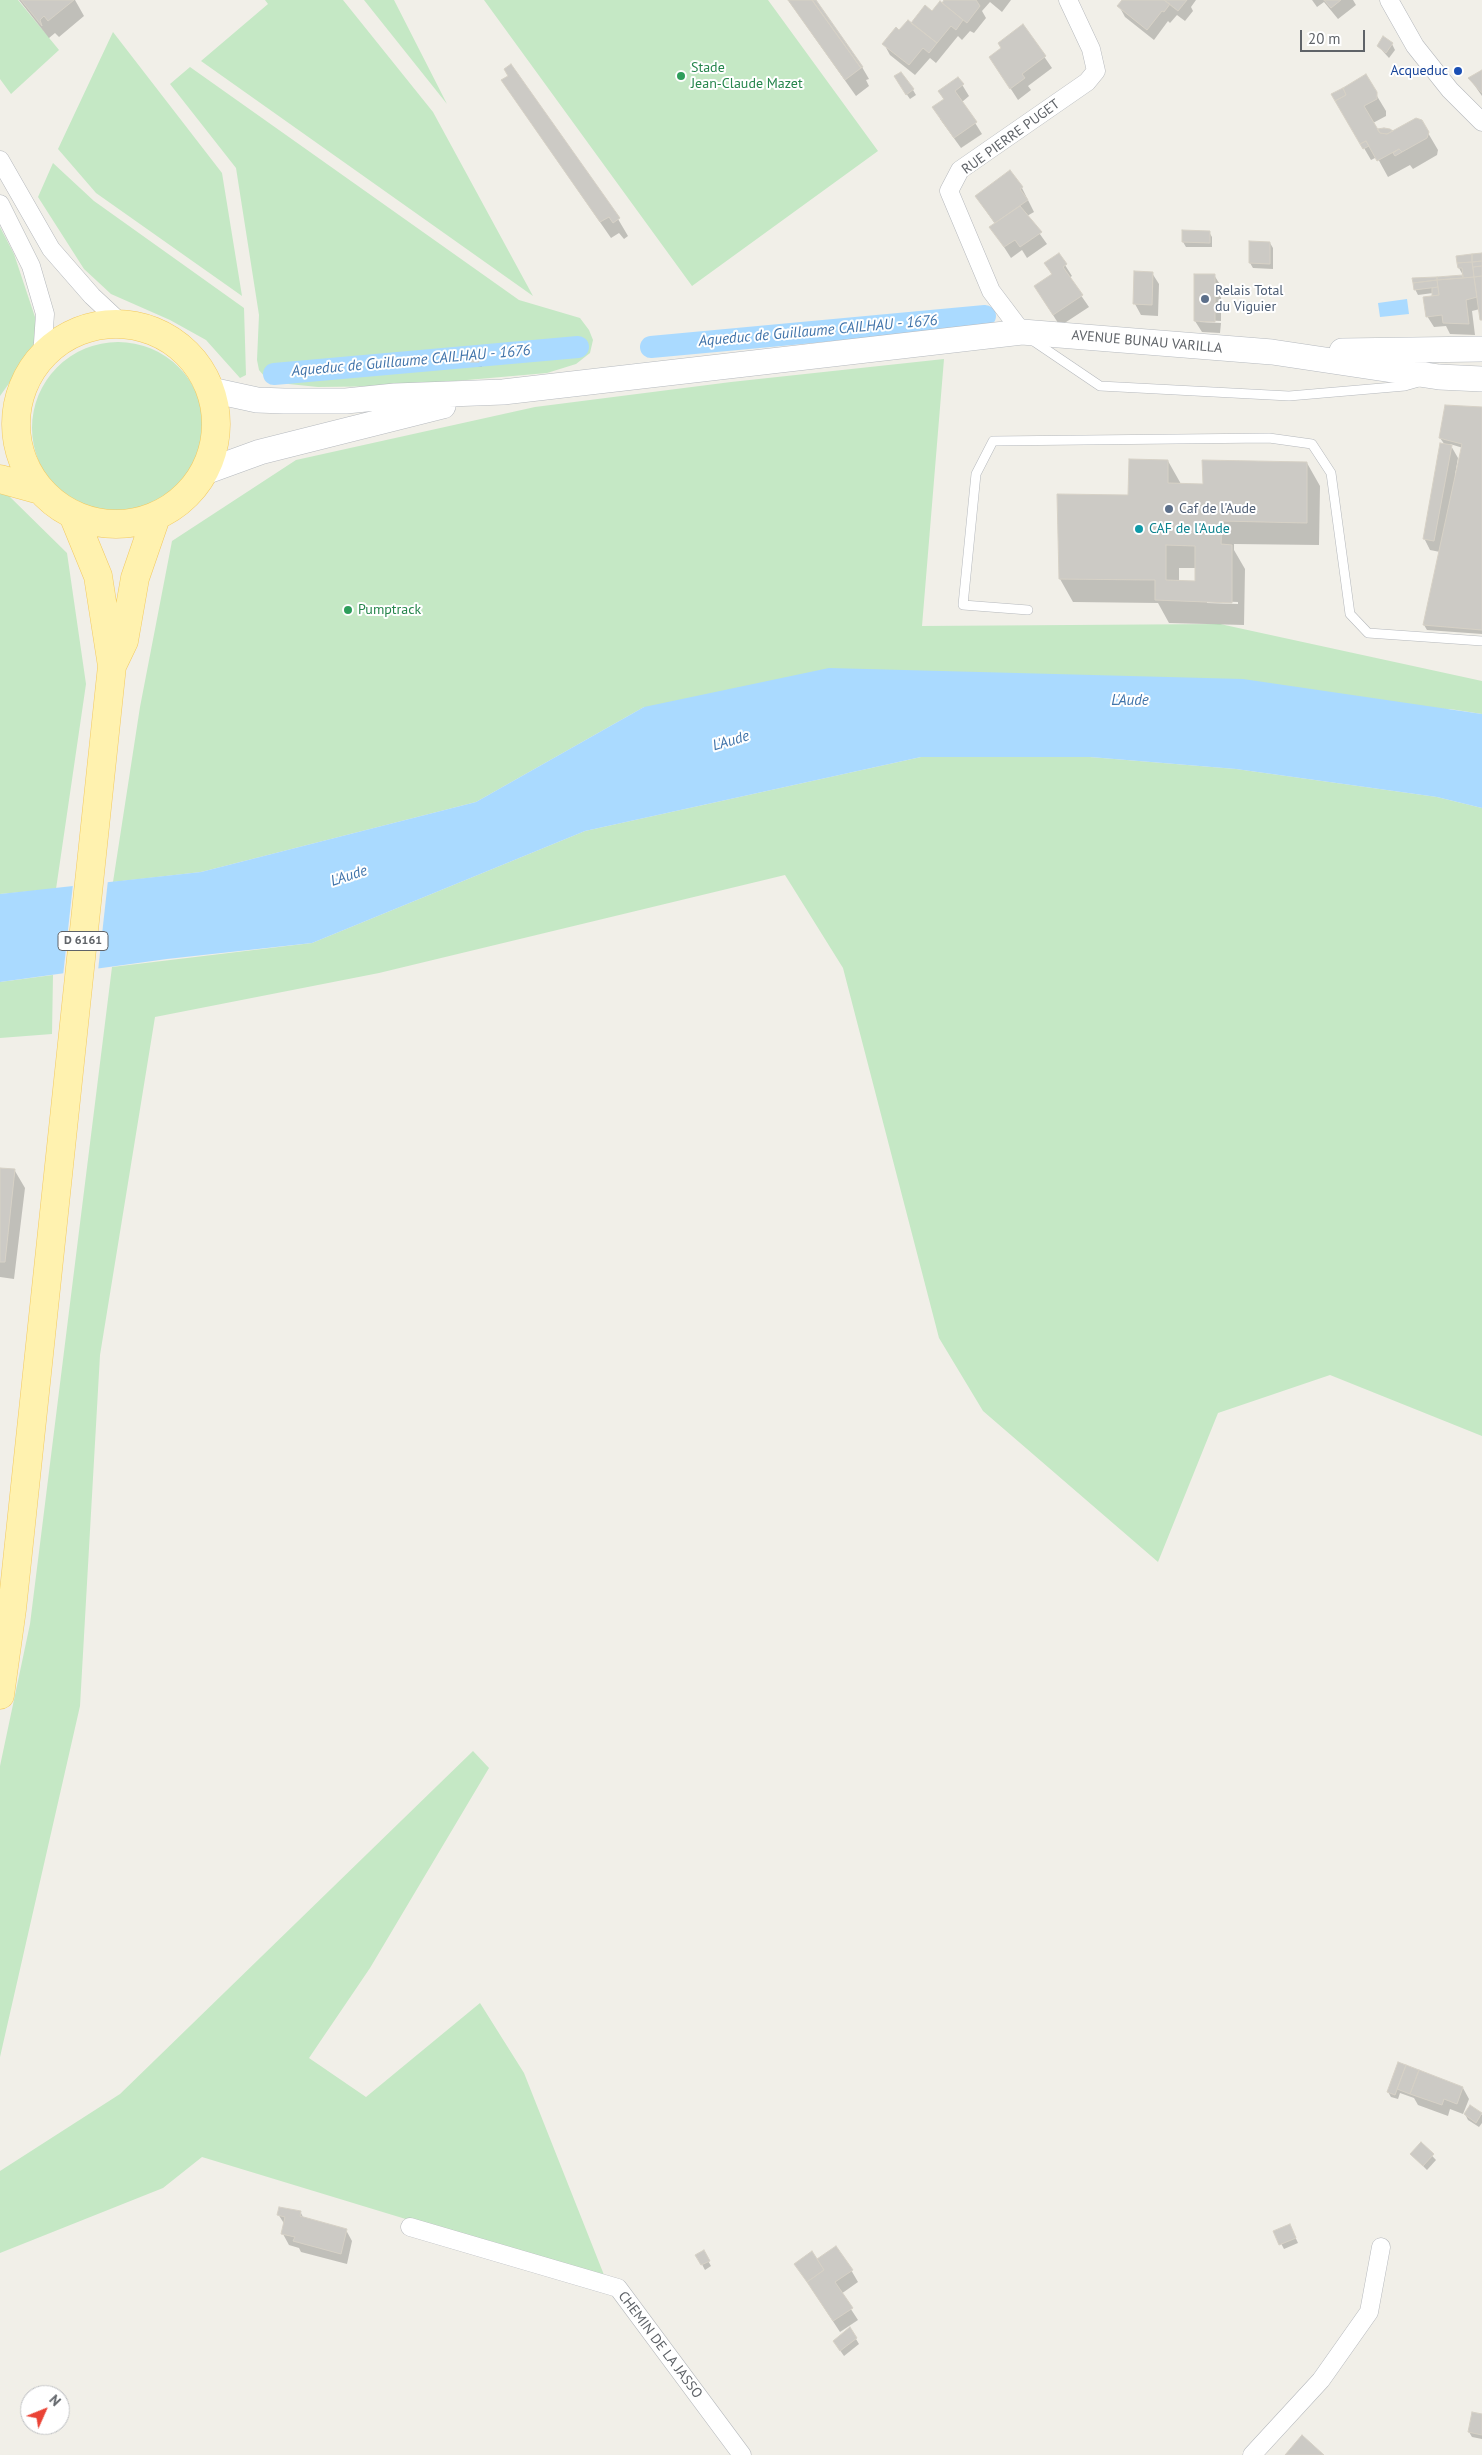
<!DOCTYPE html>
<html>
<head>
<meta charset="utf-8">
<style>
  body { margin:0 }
  #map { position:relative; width:1482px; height:2455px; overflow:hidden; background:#f1efe8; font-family:"PT Sans",sans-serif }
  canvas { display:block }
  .north { position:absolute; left:20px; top:2385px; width:50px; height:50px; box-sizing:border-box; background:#fff; border:1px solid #bfc1c3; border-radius:50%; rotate:46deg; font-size:14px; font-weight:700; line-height:20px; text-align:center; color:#5f6368 }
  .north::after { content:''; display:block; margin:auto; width:18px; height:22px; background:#ea4335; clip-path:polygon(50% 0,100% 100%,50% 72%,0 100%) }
  .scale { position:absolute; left:1300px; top:30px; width:65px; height:22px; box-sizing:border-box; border:2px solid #5f6368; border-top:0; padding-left:6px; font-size:15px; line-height:18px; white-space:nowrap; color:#5f6368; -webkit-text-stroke:4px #fff; paint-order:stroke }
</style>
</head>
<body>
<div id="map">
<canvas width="1482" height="2455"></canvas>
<div class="north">N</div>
<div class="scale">20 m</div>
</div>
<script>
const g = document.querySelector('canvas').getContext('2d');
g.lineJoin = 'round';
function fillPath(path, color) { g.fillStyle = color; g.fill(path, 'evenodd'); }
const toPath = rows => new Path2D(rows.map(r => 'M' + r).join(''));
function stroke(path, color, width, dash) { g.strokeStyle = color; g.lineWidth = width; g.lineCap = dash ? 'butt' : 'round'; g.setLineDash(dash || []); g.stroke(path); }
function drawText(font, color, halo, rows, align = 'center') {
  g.font = font + ' "PT Sans",sans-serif'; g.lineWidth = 4; g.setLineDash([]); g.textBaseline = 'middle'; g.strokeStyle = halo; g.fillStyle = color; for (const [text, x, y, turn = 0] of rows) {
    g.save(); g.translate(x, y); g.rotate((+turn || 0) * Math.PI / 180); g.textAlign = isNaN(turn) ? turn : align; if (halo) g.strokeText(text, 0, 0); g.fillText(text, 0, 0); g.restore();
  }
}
fillPath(toPath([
  [0,0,18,0,59,50,11,94,0,79],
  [265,0,343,0,433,112,533,296,201,61,268,4],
  [364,0,394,0,447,104],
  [484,0,768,0,878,151,692,286],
  [113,32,222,173,242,296,96,193,58,149],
  [190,67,519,300,580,318,589,330,593,340,590,353,576,364,547,373,467,380,396,386,318,387,269,382,259,370,257,360,259,315,236,168,170,84],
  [53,163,94,201,244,308,246,375,240,378,206,340,170,320,111,294,84,269,38,197],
  [0,227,14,254,38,326,32,351,0,396],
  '32 428a86 86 0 1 1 172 0a86 86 0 1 1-172 0Z',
  [944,359,922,626,1220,624,1482,681,1482,714,1450,709,644,707,476,802,201,872,113,882,140,707,172,541,296,460,535,407,731,382],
  [0,494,7,494,67,553,86,684,56,889,0,894],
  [921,757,1090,757,1236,769,1437,797,1482,808,1482,1436,1330,1375,1218,1413,1158,1562,983,1411,939,1338,843,968,785,875,379,973,155,1017,100,1355,80,1706,0,2057,0,1766,30,1624,112,967,312,943,585,831],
  [53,975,52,1034,0,1038,0,982],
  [473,1751,489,1768,370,1968,309,2058,366,2097,480,2003,524,2073,606,2280,202,2157,163,2188,0,2253,0,2171,120,2094]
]), '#c5e8c5');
fillPath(toPath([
  [1407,299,1409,314,1380,317,1378,303],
  [829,668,1243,679,1482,714,1482,808,1437,797,1236,769,1090,757,921,757,585,831,312,943,167,959,0,982,0,894,201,872,476,802,644,707]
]), '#aadaff');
fillPath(toPath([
  [108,880,98,971,63,976,73,884]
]), '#f1efe8');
fillPath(toPath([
  [19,0,75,0,84,16,59,37,55,33,49,38],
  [788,0,815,0,862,67,869,79,866,80,869,86,856,96],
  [946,0,1011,0,1002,12,990,2,982,11,986,18,974,33,970,31,962,40,958,36,936,63,930,58,915,75,890,55,884,44,899,32,932,13],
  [1123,0,1196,0,1191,7,1193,11,1185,21,1177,15,1170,23,1168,21,1154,40,1125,17,1119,6],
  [1312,0,1353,0,1356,5,1338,19,1324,2,1317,7],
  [1023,26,1052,68,1028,86,1031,90,1018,100,998,69,1003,49],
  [1392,44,1395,50,1389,58,1378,46],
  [1482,71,1482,96,1470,79],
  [1365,76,1386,111,1386,116,1373,123,1377,130,1392,132,1421,121,1438,150,1437,155,1413,169,1410,165,1388,177,1377,157,1371,160,1333,95],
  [958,78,969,96,962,102,982,134,961,148,940,119,944,100,939,91],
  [502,81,618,219,628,236,624,239,619,233,611,238],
  [898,82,913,90,916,95,910,99],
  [1010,172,1022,188,1034,212,1027,216,1047,244,1027,258,1022,250,1011,258,991,227,995,224,976,196],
  [1209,232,1212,237,1212,247,1186,247,1183,242],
  [1270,243,1273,248,1273,269,1253,268,1250,263],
  [1482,255,1482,321,1480,309,1472,311,1475,335,1450,334,1446,326,1434,327,1427,316,1433,293,1418,295,1415,289,1464,277,1459,268],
  [1045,263,1065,265,1072,276,1069,278,1089,307,1060,326,1042,298,1052,275],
  [1135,272,1152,273,1159,284,1158,316,1141,315,1135,304],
  [1214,275,1221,286,1221,321,1200,320,1200,322,1221,323,1220,333,1202,332,1195,321],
  [471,353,478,353,482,367,474,367],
  [1482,408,1482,634,1427,630,1424,625,1440,552,1430,550,1424,538,1445,445,1440,438],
  [1450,444,1463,448,1457,476,1455,475,1458,458],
  [1168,461,1181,484,1204,485,1307,463,1320,486,1319,545,1234,544,1234,550,1245,569,1244,625,1169,623,1158,603,1073,602,1060,579,1130,496],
  [1179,568,1196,568,1196,582,1179,582],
  [1207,601,1238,602,1238,604,1207,603],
  [0,1169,15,1171,25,1188,14,1279,0,1277],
  [1399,2064,1463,2088,1469,2099,1463,2114,1450,2109,1448,2116,1418,2105,1414,2098,1400,2093,1398,2099,1391,2097,1388,2092],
  [1470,2107,1482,2115,1482,2123,1479,2127,1468,2120,1465,2114],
  [1421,2144,1436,2160,1427,2170,1412,2155],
  [301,2213,304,2219,346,2230,352,2241,347,2264,301,2252,299,2248,289,2245,283,2234,285,2225,278,2214],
  [1292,2230,1298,2243,1284,2249,1275,2232],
  [703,2252,711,2266,705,2270,697,2255],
  [817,2261,851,2270,858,2282,841,2294,858,2320,840,2332,811,2288],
  [850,2329,859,2344,844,2356,837,2346],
  [1482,2416,1482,2439,1472,2437,1469,2432]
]), '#0003');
stroke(toPath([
  [651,347,985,316],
  [274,374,578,347]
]), '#aadaff', 22);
const building = toPath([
  [21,0,74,0,48,21,44,16,40,20,42,26,21,0],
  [788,0,812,0,861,68,845,80,788,0],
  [812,0,816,0,863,67,861,68,812,0],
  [944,0,976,0,980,6,967,23,942,3,944,0],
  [1122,0,1164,0,1170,4,1164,12,1162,11,1147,30,1117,6,1122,0],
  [1164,0,1187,0,1178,11,1164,0],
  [1324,0,1341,0,1331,8,1324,0],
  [940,1,963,20,956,30,951,26,937,43,911,23,925,5,932,11,940,1],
  [908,20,937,43,929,53,923,48,909,65,882,44,896,27,899,30,908,20],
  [1023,24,1046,56,1022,74,1025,78,1010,89,989,57,1001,48,998,43,1023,24],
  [1383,36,1393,43,1386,53,1377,46,1383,36],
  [511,64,620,218,613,223,609,217,600,222,501,80,508,76,504,69,511,64],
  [1482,70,1482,93,1468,78,1482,70],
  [901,72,914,89,906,95,894,76,901,72],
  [1366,74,1377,92,1377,99,1364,106,1380,133,1387,134,1416,118,1422,120,1429,132,1427,138,1402,152,1399,149,1377,161,1366,141,1360,144,1335,101,1346,95,1343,88,1366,74],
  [958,77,964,84,955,91,977,122,954,138,932,107,944,99,938,91,958,77],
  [1343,88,1346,95,1335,101,1331,94,1343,88],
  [1384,128,1390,129,1393,131,1387,134,1380,133,1377,129,1384,128],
  [1366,141,1369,146,1363,149,1360,144,1366,141],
  [1399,149,1402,152,1395,156,1393,153,1399,149],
  [1010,170,1023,187,1020,189,1028,200,995,223,975,196,1010,170],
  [1020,206,1042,232,1020,247,1015,240,1004,247,989,227,1020,206],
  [1182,230,1210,231,1210,243,1182,242,1182,230],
  [1249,241,1270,242,1270,264,1249,263,1249,241],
  [1059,253,1067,264,1063,267,1083,295,1053,315,1034,286,1052,274,1044,263,1059,253],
  [1482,253,1482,261,1472,262,1472,254,1482,253],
  [1472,254,1472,262,1457,263,1456,256,1472,254],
  [1482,261,1482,266,1473,267,1472,262,1482,261],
  [1472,262,1474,277,1463,278,1462,268,1458,268,1457,263,1472,262],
  [1482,266,1482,276,1474,277,1473,267,1482,266],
  [1134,271,1153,272,1152,305,1133,304,1134,271],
  [1194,274,1215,274,1215,322,1194,321,1194,274],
  [1463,275,1463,278,1437,280,1437,277,1463,275],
  [1482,276,1482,320,1480,320,1474,277,1482,276],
  [1437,277,1437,280,1413,283,1412,278,1437,277],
  [1474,277,1477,297,1466,300,1469,324,1443,323,1442,315,1426,317,1423,297,1439,295,1437,280,1474,277],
  [1437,280,1438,287,1414,290,1413,283,1437,280],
  [1438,287,1439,295,1432,296,1432,288,1438,287],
  [479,351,479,362,470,362,470,352,479,351],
  [1445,405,1482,407,1482,630,1423,625,1462,444,1439,438,1445,405],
  [1440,443,1452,445,1434,541,1423,539,1440,443],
  [1129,459,1168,460,1168,483,1203,484,1202,460,1307,462,1307,523,1222,521,1221,544,1232,545,1232,603,1155,600,1155,580,1059,579,1057,494,1128,495,1129,459],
  [1166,545,1195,546,1195,581,1166,580,1166,545],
  [0,1168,15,1169,5,1262,0,1262,0,1168],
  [1398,2062,1406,2065,1395,2095,1387,2092,1398,2062],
  [1406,2065,1419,2070,1410,2094,1397,2089,1406,2065],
  [1419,2070,1463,2087,1457,2104,1444,2099,1442,2105,1410,2094,1419,2070],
  [1470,2105,1482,2113,1476,2123,1464,2114,1470,2105],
  [1421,2142,1434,2154,1423,2166,1410,2154,1421,2142],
  [279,2207,301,2211,300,2216,347,2229,341,2254,293,2241,295,2237,281,2234,285,2217,277,2215,279,2207],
  [1290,2224,1296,2238,1279,2245,1273,2231,1290,2224],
  [836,2246,853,2270,835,2282,853,2308,833,2321,807,2282,824,2270,817,2259,836,2246],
  [704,2250,710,2261,701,2265,695,2255,704,2250],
  [812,2251,824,2270,807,2282,794,2264,812,2251],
  [850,2327,857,2338,840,2351,833,2341,850,2327],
  [1472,2412,1482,2414,1482,2435,1468,2432,1472,2412],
  [1302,2435,1324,2455,1285,2455,1302,2435]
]);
fillPath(building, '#cccac5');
stroke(building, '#d6d1c6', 1);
const service = toPath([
  [1032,340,1100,386,1289,396,1405,386,1419,382],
  [1028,610,963,605,976,474,993,441,1269,438,1312,444,1331,473,1350,614,1368,633,1482,641]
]);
const minor = toPath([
  [1389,0,1415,46,1450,90,1482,122],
  [0,160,51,249,92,296,122,324],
  [0,204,31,266,45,314,42,357],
  [1022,332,991,291,949,191,960,170,1087,82,1096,71,1091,49,1068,0],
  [410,2227,618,2288,742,2455],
  [1252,2455,1321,2380,1369,2312,1381,2247]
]);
const secondary = toPath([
  [1342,351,1482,349],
  [211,390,257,400,284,401,346,401,395,396,503,392,1022,332,1272,352,1439,377,1482,379],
  [205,472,260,452,443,406]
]);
const primary = toPath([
  '16 424a100 100 0 1 1 200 0a100 100 0 1 1-200 0Z',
  [0,479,40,490],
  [112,666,124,641,135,578,156,517],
  [0,1695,12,1609,112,666,98,576,73,515]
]);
stroke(service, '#b5b8bc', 10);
stroke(minor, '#b5b8bc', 19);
stroke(secondary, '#b6babf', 26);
stroke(primary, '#f2c960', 29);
stroke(service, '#fff', 9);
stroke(minor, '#fff', 18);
stroke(secondary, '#fff', 25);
stroke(primary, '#fff2af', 28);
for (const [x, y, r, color] of [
  [1458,71,5,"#1a4fb4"],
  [681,76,5,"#2e9e5b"],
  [1205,299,5,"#5c6f8a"],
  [1169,509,5,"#5c6f8a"],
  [1139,529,5,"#0f9aa8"],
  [348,610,5,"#2e9e5b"]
]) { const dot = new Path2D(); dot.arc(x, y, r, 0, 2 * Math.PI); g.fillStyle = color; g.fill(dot); stroke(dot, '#fff', 2); }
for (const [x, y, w] of [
  [83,941,50]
]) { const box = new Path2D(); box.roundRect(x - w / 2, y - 9.5, w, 19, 4); g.fillStyle = '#fff'; g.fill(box); stroke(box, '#5f6368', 1); }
drawText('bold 12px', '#5f6368', null, [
  ["D 6161",83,941]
]);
drawText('14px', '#27864d', '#fff', [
  ["Stade",691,68],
  ["Jean-Claude Mazet",691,84],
  ["Pumptrack",358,610]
], 'left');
drawText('14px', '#164399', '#fff', [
  ["Acqueduc",1448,71]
], 'right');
drawText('14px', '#5f6368', '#fff', [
  ["RUE PIERRE PUGET",1011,137,-36],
  ["AVENUE BUNAU VARILLA",1147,342,5],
  ["CHEMIN DE LA JASSO",660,2345,53]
]);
drawText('14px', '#4e5e75', '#fff', [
  ["Relais Total",1215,291],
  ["du Viguier",1215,307],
  ["Caf de l'Aude",1179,509]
], 'left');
drawText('14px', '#0d838f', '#fff', [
  ["CAF de l'Aude",1149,529]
], 'left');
drawText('italic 15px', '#4174aa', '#fff', [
  ["Aqueduc de Guillaume CAILHAU - 1676",818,331,-5],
  ["Aqueduc de Guillaume CAILHAU - 1676",411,361,-5],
  ["L'Aude",1130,701],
  ["L'Aude",731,741,-17],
  ["L'Aude",349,876,-18]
]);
</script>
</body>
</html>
